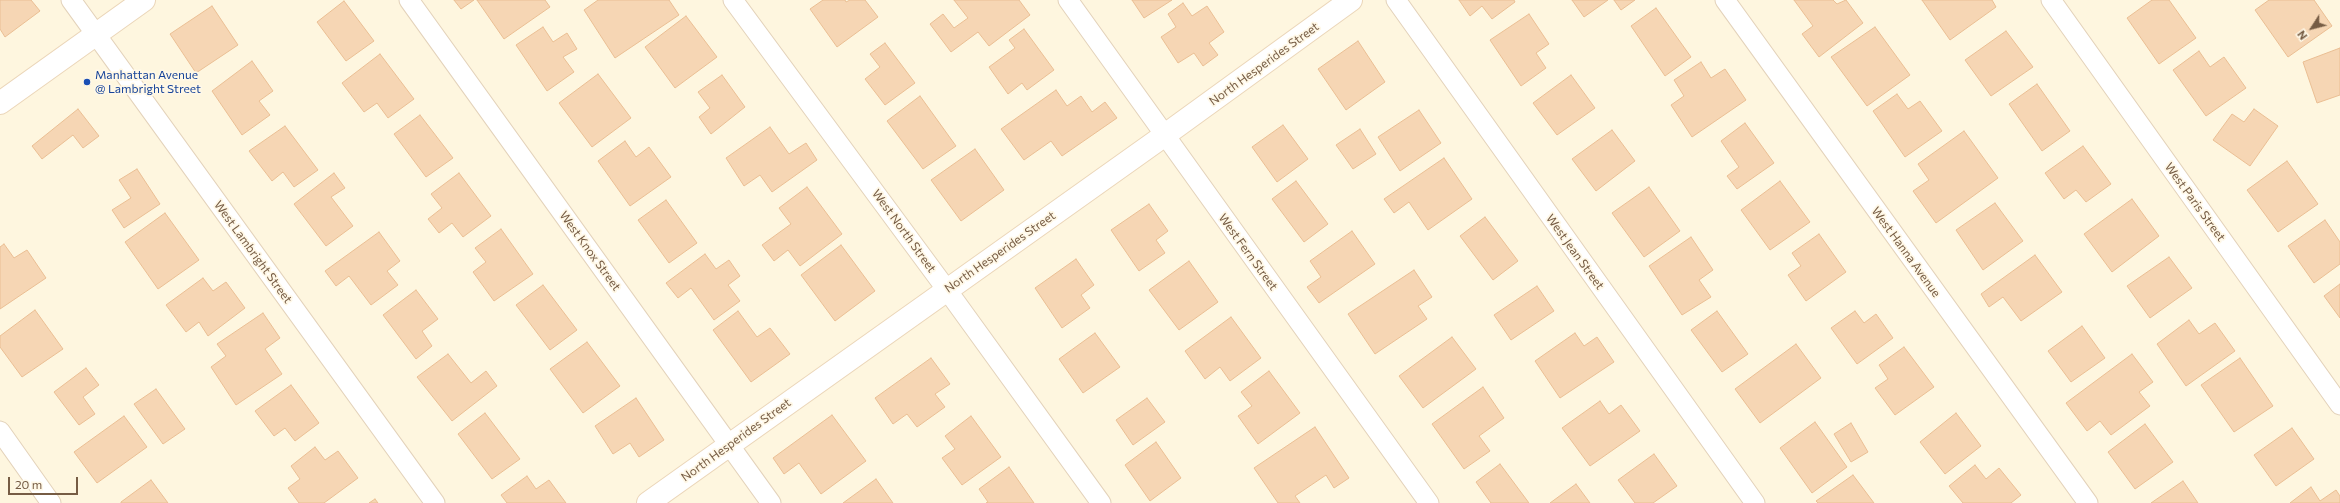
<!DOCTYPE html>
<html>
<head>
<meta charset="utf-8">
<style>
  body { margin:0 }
  #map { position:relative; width:2340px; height:503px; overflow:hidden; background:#fef6df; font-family:Commissioner,sans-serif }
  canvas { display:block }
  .north { position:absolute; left:2292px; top:8px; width:40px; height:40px; -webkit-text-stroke:3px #fff8e7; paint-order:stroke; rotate:234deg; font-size:11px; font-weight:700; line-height:16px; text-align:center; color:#765c44 }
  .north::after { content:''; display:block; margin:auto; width:14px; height:18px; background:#765c44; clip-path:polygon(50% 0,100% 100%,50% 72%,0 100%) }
  .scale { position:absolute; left:8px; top:477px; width:70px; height:18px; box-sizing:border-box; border:2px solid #765c44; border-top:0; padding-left:5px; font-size:12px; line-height:14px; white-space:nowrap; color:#765c44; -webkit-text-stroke:3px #fff8e7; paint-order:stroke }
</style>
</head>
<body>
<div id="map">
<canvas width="2340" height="503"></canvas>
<div class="north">N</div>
<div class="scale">20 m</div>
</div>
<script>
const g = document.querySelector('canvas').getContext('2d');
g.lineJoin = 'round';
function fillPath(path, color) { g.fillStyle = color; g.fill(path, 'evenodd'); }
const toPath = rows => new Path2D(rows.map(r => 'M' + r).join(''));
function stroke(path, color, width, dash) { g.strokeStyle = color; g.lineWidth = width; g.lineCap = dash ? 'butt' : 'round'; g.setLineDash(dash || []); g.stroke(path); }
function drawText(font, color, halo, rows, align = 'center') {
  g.font = font + ' Commissioner,sans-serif'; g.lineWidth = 3.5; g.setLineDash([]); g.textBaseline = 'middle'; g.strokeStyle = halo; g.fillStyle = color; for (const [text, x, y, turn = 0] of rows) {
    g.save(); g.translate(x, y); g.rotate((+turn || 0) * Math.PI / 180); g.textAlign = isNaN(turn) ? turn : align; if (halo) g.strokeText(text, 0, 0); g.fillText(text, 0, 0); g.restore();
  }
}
const building = toPath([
  [0,0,31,0,40,11,5,37,0,29,0,0],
  [454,0,474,0,461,9,454,0],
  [477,0,545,0,550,7,504,39,477,0],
  [598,0,669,0,679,15,615,58,584,10,598,0],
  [823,0,845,0,846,2,850,0,865,0,878,17,837,47,810,9,823,0],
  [954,0,1019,0,1030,15,989,46,978,32,951,52,930,24,943,14,954,28,968,18,954,0],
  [1132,0,1172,0,1144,18,1132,0],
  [1459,0,1514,0,1515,2,1492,19,1482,6,1470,16,1459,0],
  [1572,0,1608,0,1584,17,1572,0],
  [1614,0,1635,0,1621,10,1614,0],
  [1794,0,1833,0,1837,4,1846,0,1863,23,1819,57,1802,34,1813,26,1794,0],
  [1922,0,1992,0,1996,7,1950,40,1922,0],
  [2152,0,2169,0,2196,38,2159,64,2127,18,2152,0],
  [2269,0,2314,0,2332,26,2288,57,2255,10,2269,0],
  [344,1,374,41,346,61,317,22,344,1],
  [1183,3,1192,16,1207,6,1224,32,1209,43,1218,55,1203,66,1194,53,1178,63,1161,37,1176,27,1168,14,1183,3],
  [212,6,238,45,196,73,170,34,212,6],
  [1656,8,1691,57,1665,76,1631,26,1656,8],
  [1529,14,1549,44,1536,53,1546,68,1521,86,1490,40,1529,14],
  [686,16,717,57,675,88,645,47,686,16],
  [543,27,553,42,567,33,577,49,563,57,574,72,547,91,516,45,543,27],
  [1875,27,1910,75,1867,106,1831,57,1875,27],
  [1024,29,1054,70,1027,90,1022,83,1008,94,989,67,1015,48,1009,40,1024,29],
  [2006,31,2033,67,1991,96,1965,60,2006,31],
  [1358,41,1385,82,1346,110,1318,69,1358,41],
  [885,43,915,83,885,105,865,79,880,67,870,54,885,43],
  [2340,48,2340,95,2317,103,2303,62,2340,48],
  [2199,51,2210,67,2224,57,2246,88,2206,116,2173,70,2199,51],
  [380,54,414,99,388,118,377,103,364,112,342,83,380,54],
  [252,61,273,91,259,101,270,115,242,135,212,91,252,61],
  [1701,62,1711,78,1725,69,1746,100,1692,137,1671,105,1684,96,1674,80,1701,62],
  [598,74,631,118,592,147,559,103,598,74],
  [722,75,745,107,711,134,699,117,710,108,698,92,722,75],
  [1571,75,1595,108,1557,135,1533,103,1571,75],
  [2037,84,2070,131,2042,151,2009,104,2037,84],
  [1056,90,1067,106,1081,96,1092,112,1105,102,1117,118,1062,156,1051,141,1024,160,1001,129,1056,90],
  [1897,94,1908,109,1920,101,1942,131,1905,157,1873,111,1897,94],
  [920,96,956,146,923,169,887,121,920,96],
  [78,109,99,136,83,148,73,135,42,159,32,146,78,109],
  [2254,109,2278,126,2250,166,2213,140,2232,114,2244,122,2254,109],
  [1419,110,1441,143,1400,171,1378,137,1419,110],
  [420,115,453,158,426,177,394,134,420,115],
  [1745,123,1774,163,1737,189,1727,176,1739,167,1721,141,1745,123],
  [1283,125,1308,159,1277,182,1252,147,1283,125],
  [285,126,318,170,294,187,283,172,272,181,249,151,285,126],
  [770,127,789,154,806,143,817,160,772,192,760,175,744,186,726,158,770,127],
  [1360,129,1376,154,1353,169,1336,145,1360,129],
  [1612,130,1635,161,1596,191,1572,159,1612,130],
  [1964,131,1998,178,1936,223,1913,191,1929,180,1918,164,1964,131],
  [625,141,636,157,649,147,671,177,630,206,598,161,625,141],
  [2083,146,2111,184,2086,202,2076,190,2064,199,2045,173,2083,146],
  [975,149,1004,190,961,221,931,180,975,149],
  [1444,158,1472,199,1428,230,1409,202,1394,213,1384,199,1444,158],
  [2287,161,2318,204,2278,232,2247,190,2287,161],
  [137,169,160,204,124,228,112,210,131,198,119,180,137,169],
  [334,173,345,188,331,197,353,226,326,246,294,204,334,173],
  [459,173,491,216,463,237,452,223,439,233,428,219,442,208,431,194,459,173],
  [1296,181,1328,224,1304,242,1272,199,1296,181],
  [1780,181,1810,222,1770,250,1741,210,1780,181],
  [807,187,842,234,800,266,788,250,774,261,762,245,791,224,779,208,807,187],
  [1649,187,1680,231,1644,257,1612,213,1649,187],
  [2132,199,2159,236,2112,272,2084,234,2132,199],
  [666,200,697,243,669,263,638,220,666,200],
  [1995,203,2023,241,1983,270,1956,230,1995,203],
  [1149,204,1168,231,1156,240,1165,253,1139,271,1111,230,1149,204],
  [165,213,199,260,158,289,125,242,165,213],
  [1485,217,1518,261,1493,280,1460,236,1485,217],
  [2325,220,2340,242,2340,264,2314,283,2288,246,2325,220],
  [501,229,533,274,494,301,473,272,486,262,475,248,501,229],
  [1352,231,1375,264,1319,303,1307,287,1321,277,1310,261,1352,231],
  [379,232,400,261,387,271,398,285,371,305,349,276,336,286,325,271,379,232],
  [1819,234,1846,272,1806,301,1788,275,1801,266,1792,253,1819,234],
  [1691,237,1713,270,1699,280,1711,297,1682,315,1649,266,1691,237],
  [4,244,14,258,27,250,46,278,0,309,0,247,4,244],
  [841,245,875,291,835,321,801,275,841,245],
  [705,254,716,269,729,260,740,276,728,285,740,301,714,320,691,288,678,298,666,283,705,254],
  [2035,255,2062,292,2021,321,2003,297,1989,307,1981,294,2035,255],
  [2169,257,2192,288,2150,318,2127,286,2169,257],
  [1076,259,1094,285,1081,295,1090,308,1062,328,1035,288,1076,259],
  [1189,261,1218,302,1179,330,1149,290,1189,261],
  [1414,270,1432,297,1418,306,1427,319,1375,354,1348,314,1414,270],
  [203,278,213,291,226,282,245,308,208,336,199,322,186,332,166,305,203,278],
  [2340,284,2340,318,2324,296,2340,284],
  [543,285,577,330,550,350,516,305,543,285],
  [1537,286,1554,311,1511,340,1494,315,1537,286],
  [416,290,438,319,422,331,432,346,416,359,383,315,416,290],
  [35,310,63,349,22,377,0,347,0,336,35,310],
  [738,311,757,337,770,328,790,354,751,382,713,330,738,311],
  [1717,311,1748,354,1722,372,1691,330,1717,311],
  [1855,311,1864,323,1876,314,1893,338,1857,364,1831,328,1855,311],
  [263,313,280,338,265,349,282,374,236,405,211,367,226,356,217,344,263,313],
  [1231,317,1261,358,1230,381,1220,367,1205,379,1185,351,1231,317],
  [2189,320,2199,334,2215,323,2235,351,2186,386,2157,344,2189,320],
  [2082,326,2105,358,2071,382,2048,351,2082,326],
  [1095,333,1120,367,1083,393,1059,359,1095,333],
  [1575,333,1584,346,1597,337,1614,362,1560,398,1535,361,1575,333],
  [1452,337,1476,369,1423,408,1399,376,1452,337],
  [587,342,620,386,583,413,550,369,587,342],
  [1796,344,1821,378,1760,423,1735,389,1796,344],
  [1904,347,1934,387,1895,415,1875,388,1888,379,1879,365,1904,347],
  [448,354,471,383,486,371,497,386,452,421,417,377,448,354],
  [2132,354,2153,382,2139,392,2150,406,2111,435,2100,421,2087,431,2066,403,2132,354],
  [931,358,950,384,935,394,945,407,917,427,907,414,893,424,875,398,931,358],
  [2240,358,2273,406,2234,432,2201,385,2240,358],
  [86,368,99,385,83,397,95,414,79,425,54,392,86,368],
  [1269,371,1300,413,1258,444,1238,416,1252,406,1241,392,1269,371],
  [291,385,319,423,295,441,285,428,274,436,255,411,291,385],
  [1483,387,1504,418,1479,436,1490,451,1464,469,1432,424,1483,387],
  [156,389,185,429,163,444,134,404,156,389],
  [636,398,664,440,639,457,630,443,613,454,595,426,636,398],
  [1147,398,1165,422,1133,445,1116,420,1147,398],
  [1600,401,1609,414,1621,405,1640,431,1590,466,1562,428,1600,401],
  [485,413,520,459,492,479,458,434,485,413],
  [1956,413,1981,446,1945,474,1920,442,1956,413],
  [832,415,866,461,821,494,799,463,784,474,773,458,832,415],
  [124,416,147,447,97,483,74,452,124,416],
  [971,416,1001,457,962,485,942,458,955,449,945,436,971,416],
  [1815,422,1847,467,1812,493,1780,448,1815,422],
  [1851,423,1868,452,1851,462,1834,434,1851,423],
  [2145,424,2173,462,2135,489,2108,452,2145,424],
  [1315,427,1349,478,1334,488,1326,475,1295,496,1300,503,1278,503,1254,468,1315,427],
  [2292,428,2314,459,2276,486,2254,455,2292,428],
  [1156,442,1181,478,1150,501,1125,465,1156,442],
  [315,447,325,460,338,451,358,478,324,503,299,503,288,488,300,479,291,466,315,447],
  [1654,454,1677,486,1653,503,1635,503,1618,480,1654,454],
  [1500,464,1529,503,1491,503,1476,482,1500,464],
  [1975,465,1986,479,1999,468,2021,495,2011,503,1963,503,1949,486,1975,465],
  [1009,467,1034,503,986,503,988,502,979,489,1009,467],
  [1853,475,1874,503,1818,503,1816,501,1853,475],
  [527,476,536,489,549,480,566,503,507,503,501,495,527,476],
  [876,479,893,503,843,503,876,479],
  [151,480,168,503,121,503,121,502,151,480],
  [2183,481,2198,503,2151,503,2183,481],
  [1576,484,1590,503,1550,503,1576,484],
  [2311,487,2320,501,2336,490,2340,496,2340,503,2290,503,2311,487],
  [375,499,378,503,369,503,375,499]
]);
fillPath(building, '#f6d6b4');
stroke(building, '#eabe93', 1);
const street = toPath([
  [71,0,435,503],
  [409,0,771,503],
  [733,0,947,290,1101,503],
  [1068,0,1429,503],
  [1396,0,1755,503],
  [1725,0,2088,503],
  [2051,0,2340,405],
  [0,431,51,503]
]);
const secondary = toPath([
  [0,103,144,0],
  [648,503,1165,135,1351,0]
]);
stroke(street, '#e3d2ba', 21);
stroke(secondary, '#ebd6b9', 24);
stroke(street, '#fff', 19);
stroke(secondary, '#fff', 22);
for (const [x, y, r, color] of [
  [87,82,4,"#1a4fb4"]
]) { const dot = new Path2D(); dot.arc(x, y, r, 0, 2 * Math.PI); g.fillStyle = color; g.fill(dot); stroke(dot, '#fff8e7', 1.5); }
drawText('12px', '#765c44', '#fff8e7', [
  ["North Hesperides Street",1264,64,-36],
  ["West Paris Street",2195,202,54],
  ["West North Street",904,231,54],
  ["West Knox Street",590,251,54],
  ["West Lambright Street",253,252,54],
  ["North Hesperides Street",1000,252,-35],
  ["West Fern Street",1248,252,54],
  ["West Jean Street",1575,252,54],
  ["West Hanna Avenue",1906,252,54],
  ["North Hesperides Street",736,440,-36]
]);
drawText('12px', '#164399', '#fff8e7', [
  ["Manhattan Avenue",95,75],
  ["@ Lambright Street",95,89]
], 'left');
</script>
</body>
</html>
